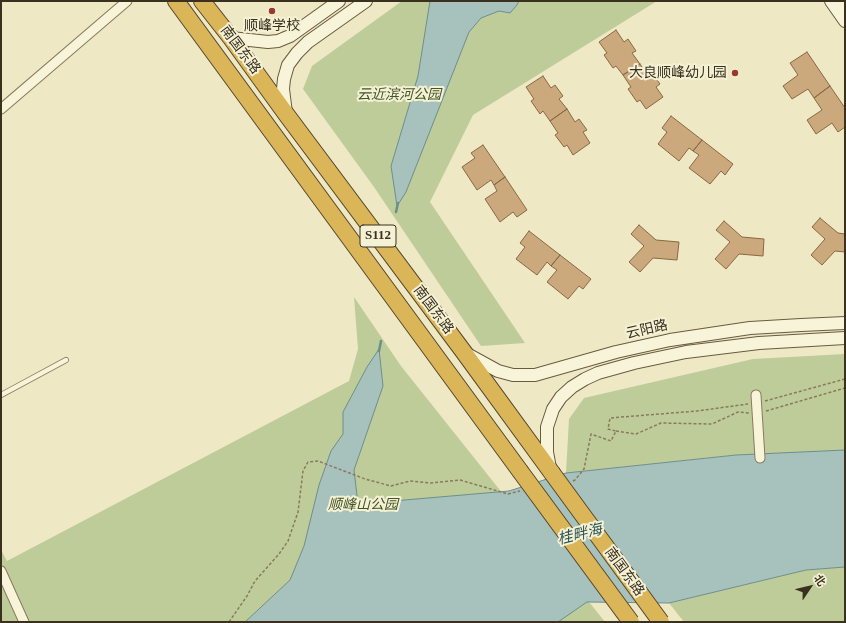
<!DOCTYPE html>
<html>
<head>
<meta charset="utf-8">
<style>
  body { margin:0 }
  #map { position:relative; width:846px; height:623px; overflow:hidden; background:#eee8c5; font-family:"Times New Roman","Noto Sans SC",serif }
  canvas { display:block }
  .frame { position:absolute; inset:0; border:2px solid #39301f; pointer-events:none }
  .north { position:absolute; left:790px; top:567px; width:40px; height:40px; -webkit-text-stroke:3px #f5f1d5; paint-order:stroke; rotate:55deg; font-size:11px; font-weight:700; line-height:16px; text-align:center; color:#39301f }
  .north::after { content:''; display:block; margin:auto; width:14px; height:18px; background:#39301f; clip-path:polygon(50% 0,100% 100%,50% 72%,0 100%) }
</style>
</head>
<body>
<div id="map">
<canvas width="846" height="623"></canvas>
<div class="frame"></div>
<div class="north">北</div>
</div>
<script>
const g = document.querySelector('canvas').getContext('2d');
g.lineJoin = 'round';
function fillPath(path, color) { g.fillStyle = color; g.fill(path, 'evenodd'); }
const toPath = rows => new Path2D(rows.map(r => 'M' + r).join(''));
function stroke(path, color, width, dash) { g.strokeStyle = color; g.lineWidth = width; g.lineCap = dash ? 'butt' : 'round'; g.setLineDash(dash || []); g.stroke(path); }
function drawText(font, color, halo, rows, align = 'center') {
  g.font = font + ' "Times New Roman","Noto Sans SC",serif'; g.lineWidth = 4; g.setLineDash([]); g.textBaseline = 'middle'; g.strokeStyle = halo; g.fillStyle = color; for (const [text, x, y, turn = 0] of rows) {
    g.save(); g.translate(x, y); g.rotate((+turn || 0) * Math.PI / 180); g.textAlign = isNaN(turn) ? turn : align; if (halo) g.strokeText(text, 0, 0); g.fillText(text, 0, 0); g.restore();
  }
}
fillPath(toPath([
  [402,1,657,1,473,115,430,202,525,343,481,346,374,187,303,89,312,66],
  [354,297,401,366,605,622,1,622,1,550,7,561,349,381,358,349],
  [845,354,845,453,735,455,566,473,569,419,584,398,753,359],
  [845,567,845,622,684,622,669,603,806,570]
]), '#becc99');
const water = toPath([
  [430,1,519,1,517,5,510,13,499,11,481,18,469,32,406,192,397,206,391,166,418,76,430,1],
  [379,349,383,386,354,470,358,504,509,491,566,473,736,455,845,450,845,567,806,570,669,603,587,602,558,622,245,622,290,580,304,546,319,485,331,451,343,434,343,412,367,367,379,349]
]);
fillPath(water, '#a7c1bd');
stroke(water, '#6d8f8c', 1);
stroke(toPath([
  [396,212,398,203],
  [379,351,381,341]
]), '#6d8f8c', 2.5);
const building = toPath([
  [616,30,624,42,628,39,636,51,632,53,640,64,623,75,616,66,613,68,604,55,607,53,599,42,616,30],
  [807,52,830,86,814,98,808,89,792,99,783,86,798,75,790,63,807,52],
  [640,64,648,76,652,73,660,84,656,87,663,97,646,109,640,100,637,102,628,89,631,87,623,75,640,64],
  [543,76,551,88,555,85,563,96,559,99,567,109,550,121,543,111,540,114,531,101,534,99,526,87,543,76],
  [830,86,845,108,845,127,838,132,832,123,816,134,807,120,822,110,814,98,830,86],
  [567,109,575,122,579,119,587,130,583,132,590,143,573,155,567,145,564,147,555,135,558,133,550,121,567,109],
  [671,116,702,140,693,151,689,148,679,161,658,144,667,132,662,128,671,116],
  [702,140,733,164,725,175,721,171,710,184,689,168,699,155,693,151,702,140],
  [483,145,505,177,494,185,491,180,477,190,462,167,475,158,471,153,483,145],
  [505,177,527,210,517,217,513,212,500,222,485,199,497,191,494,185,505,177],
  [820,218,838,233,845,234,845,252,835,251,822,265,811,255,825,239,812,227,820,218],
  [724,221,742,237,764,239,763,256,739,254,726,269,715,259,730,242,716,230,724,221],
  [639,225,656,240,679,242,677,260,653,258,640,272,629,262,644,246,631,234,639,225],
  [529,231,560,255,551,266,547,262,537,275,516,259,525,247,520,243,529,231],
  [560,255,591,279,583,289,579,286,568,299,547,282,557,270,551,266,560,255]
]);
fillPath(building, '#cba97c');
stroke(building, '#876842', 1);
const lane = toPath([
  [1,395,66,360]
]);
const street = toPath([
  [1,109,127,1],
  [756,395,760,458],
  [1,571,24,622]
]);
const secondary = toPath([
  [831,1,845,21],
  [844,1,845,3],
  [231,38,268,42,278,41,290,36,339,1],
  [286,113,283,89,284,79,288,65,297,53,308,42,366,1],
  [467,354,498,371,513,375,535,375,616,352,670,340,750,328,801,325,845,323],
  [550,468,547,452,547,427,553,409,561,397,572,387,585,379,598,373,634,363,686,352,759,343,845,338]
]);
const highway = toPath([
  [176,1,520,471],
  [202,1,231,38,286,114,463,351,552,473]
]);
stroke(lane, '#897a5b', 6);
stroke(street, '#897a5b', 11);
stroke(secondary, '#6a5b3f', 14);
stroke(highway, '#56482f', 18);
stroke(toPath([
  [765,401,845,379],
  [766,411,845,388],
  [616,431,636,434,661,423,712,424,738,412,749,413],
  [573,481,575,480,584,469,591,434,611,441,616,431,608,429,610,418,697,411,748,404],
  [229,622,247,596,255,581,279,554,288,541,298,512,303,471,308,462,318,461,365,479,391,486,410,481,431,483,460,480,508,494,520,491]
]), '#897a5b', 1.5, [3, 2]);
stroke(lane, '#f8f4d9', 4.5);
stroke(street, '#f8f4d9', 9);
stroke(secondary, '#f8f4d9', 12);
stroke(highway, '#dbb658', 16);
const highwayBridge = toPath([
  [520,471,631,622],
  [552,473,661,622]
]);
stroke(highwayBridge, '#56482f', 18, []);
stroke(highwayBridge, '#dbb658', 16);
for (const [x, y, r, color] of [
  [272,11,4,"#973c2c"],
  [735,73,4,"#973c2c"]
]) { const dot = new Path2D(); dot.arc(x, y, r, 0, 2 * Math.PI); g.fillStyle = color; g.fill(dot); stroke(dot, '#f5f1d5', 1.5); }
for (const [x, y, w] of [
  [378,236,36]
]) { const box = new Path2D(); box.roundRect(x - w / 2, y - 11, w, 22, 3); g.fillStyle = '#f5f1d5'; g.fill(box); stroke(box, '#39301f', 1); }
drawText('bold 13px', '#39301f', null, [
  ["S112",378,236]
]);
drawText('14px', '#39301f', '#f5f1d5', [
  ["顺峰学校",272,26],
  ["大良顺峰幼儿园",727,73,"right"]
]);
drawText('14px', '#39301f', '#f5f1d5', [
  ["南国东路",240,50,53],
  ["南国东路",433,310,53],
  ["云阳路",647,330,-13],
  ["南国东路",624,572,54]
]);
drawText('italic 14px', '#425526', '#f5f1d5', [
  ["云近滨河公园",399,95],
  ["顺峰山公园",363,505]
]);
drawText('italic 15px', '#2f5558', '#f5f1d5', [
  ["桂畔海",580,535,-14]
]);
</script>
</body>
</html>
